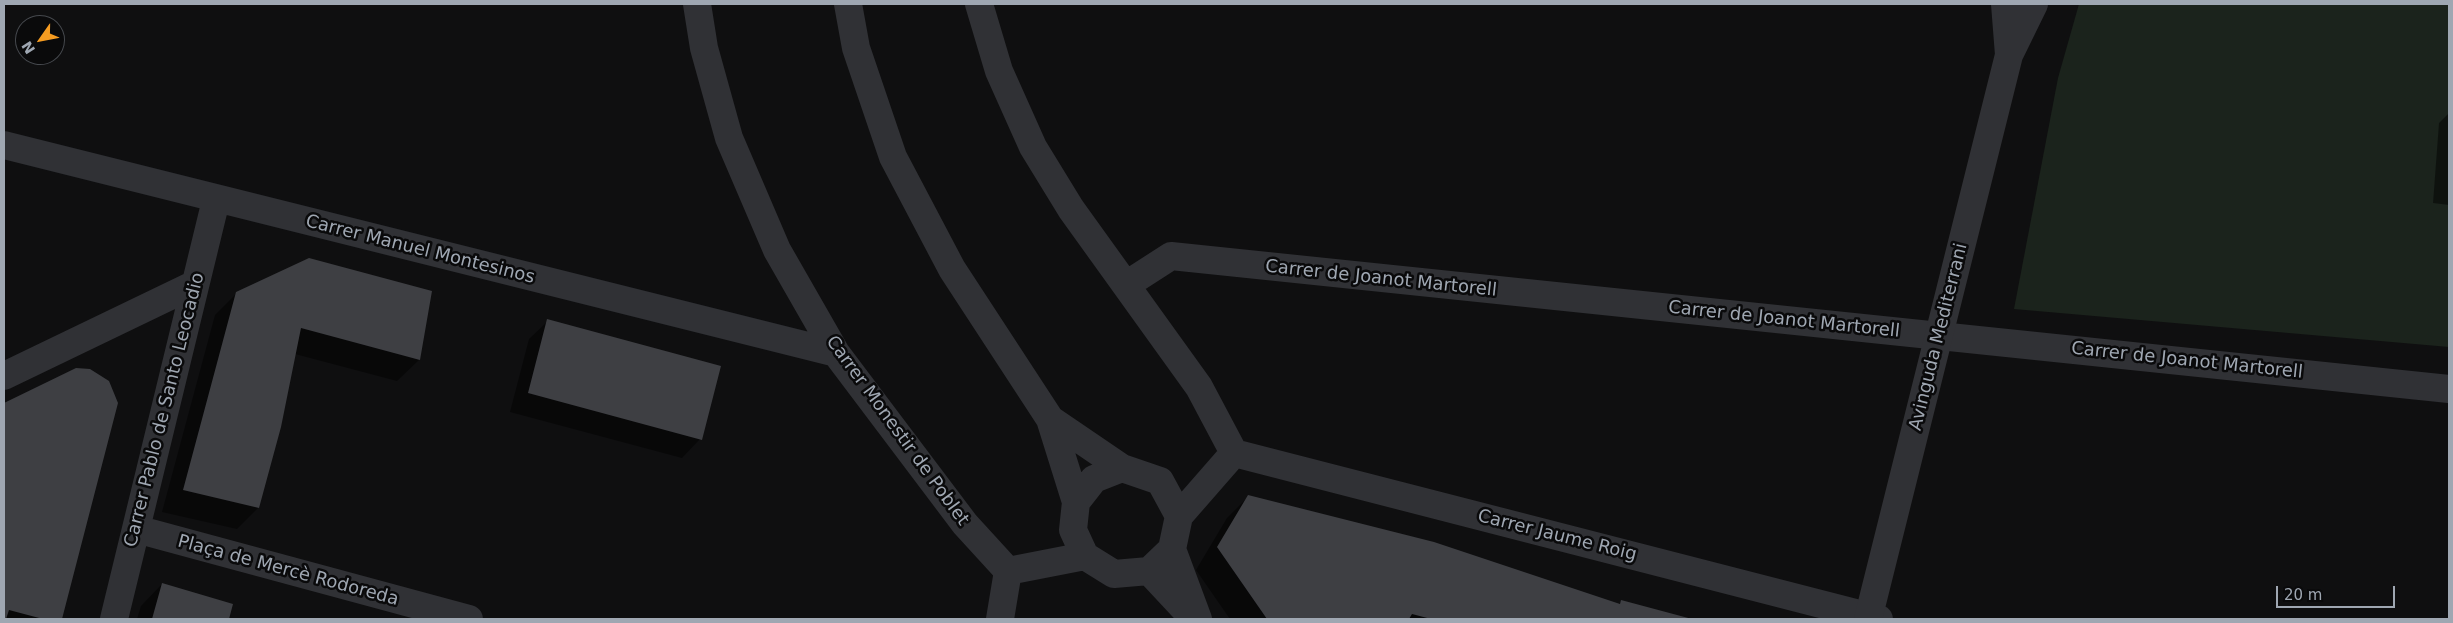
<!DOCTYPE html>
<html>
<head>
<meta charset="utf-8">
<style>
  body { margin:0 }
  #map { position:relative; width:2453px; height:623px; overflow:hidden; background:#0f0f10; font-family:"DejaVu Sans",sans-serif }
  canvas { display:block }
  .frame { position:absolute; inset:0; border:5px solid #9fa7b2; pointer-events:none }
  .north { position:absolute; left:15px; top:15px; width:50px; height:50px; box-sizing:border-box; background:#0a0a0b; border:1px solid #46494e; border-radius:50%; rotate:237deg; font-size:14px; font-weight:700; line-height:20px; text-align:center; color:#9fa7b2 }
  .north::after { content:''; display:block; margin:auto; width:18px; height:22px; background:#f69c21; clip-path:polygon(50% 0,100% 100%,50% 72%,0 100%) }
  .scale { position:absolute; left:2276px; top:586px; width:119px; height:22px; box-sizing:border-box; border:2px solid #9fa7b2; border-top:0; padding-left:6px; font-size:15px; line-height:18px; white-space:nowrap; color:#9fa7b2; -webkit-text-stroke:4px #0a0a0b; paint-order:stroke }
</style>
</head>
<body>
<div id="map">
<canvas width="2453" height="623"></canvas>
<div class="frame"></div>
<div class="north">N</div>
<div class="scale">20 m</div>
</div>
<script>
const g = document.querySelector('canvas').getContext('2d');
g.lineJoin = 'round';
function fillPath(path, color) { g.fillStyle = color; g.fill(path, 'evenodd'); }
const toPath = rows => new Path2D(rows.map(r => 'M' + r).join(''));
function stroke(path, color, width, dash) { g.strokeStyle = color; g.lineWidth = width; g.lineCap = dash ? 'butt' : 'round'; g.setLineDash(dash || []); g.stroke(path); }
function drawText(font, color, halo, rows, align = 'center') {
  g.font = font + ' "DejaVu Sans",sans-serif'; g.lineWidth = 5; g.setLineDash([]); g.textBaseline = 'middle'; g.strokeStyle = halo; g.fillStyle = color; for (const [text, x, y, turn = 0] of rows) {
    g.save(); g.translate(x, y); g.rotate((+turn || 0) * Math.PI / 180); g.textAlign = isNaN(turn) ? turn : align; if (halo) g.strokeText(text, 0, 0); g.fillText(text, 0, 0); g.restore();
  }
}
fillPath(toPath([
  [2079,4,2449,4,2449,347,2014,309,2058,78]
]), '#1b231c');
fillPath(toPath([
  [2449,113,2449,205,2433,203,2439,123],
  [237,293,419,360,397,381,295,354,258,508,237,529,162,512,215,315],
  [548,321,700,439,682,458,510,412,529,339],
  [76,370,117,403,61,619,4,619,4,404],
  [1249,496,1619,604,1622,601,1690,619,1230,619,1196,570,1227,518],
  [162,584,232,605,228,619,137,619,141,606]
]), '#0007');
fillPath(toPath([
  [309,258,432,291,420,360,301,328,281,427,259,508,183,490,236,292],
  [547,319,721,366,702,440,528,393],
  [76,368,90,369,109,381,118,403,62,619,43,619,9,610,6,619,4,619,4,403],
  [1248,495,1434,542,1620,604,1621,600,1692,619,1431,619,1412,614,1409,619,1267,619,1217,547],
  [162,583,233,604,229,619,152,619]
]), '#3e3f43');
stroke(toPath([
  [697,4,704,48,729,138,777,250,836,353,965,524,1008,571],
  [848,4,856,48,893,157,952,269,1050,419,1076,502],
  [979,4,999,71,1033,147,1071,209,1199,387,1234,453],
  [4,145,836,353],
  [1126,285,1171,256,2449,389],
  [4,376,195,284],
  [1050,419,1122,468],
  [1234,453,1879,619],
  [1122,468,1160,481,1179,516,1172,549,1149,571,1114,574,1085,556,1073,530,1076,502,1094,479,1122,468],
  [1179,516,1234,453],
  [136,529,469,619],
  [1172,549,1198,619],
  [1149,571,1192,617],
  [114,619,216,200],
  [1000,619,1008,571,1085,556]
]), '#303135', 28);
stroke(toPath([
  [2005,4,2009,55],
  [1868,619,2009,55,2034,4]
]), '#303135', 28);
drawText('18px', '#9fa7b2', '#0a0a0b', [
  ["Carrer Manuel Montesinos",420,250,14],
  ["Carrer de Joanot Martorell",1381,279,6],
  ["Carrer de Joanot Martorell",1784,320,6],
  ["Avinguda Mediterrani",1939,337,-76],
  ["Carrer de Joanot Martorell",2187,361,6],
  ["Carrer Pablo de Santo Leocadio",165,410,-76],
  ["Carrer Monestir de Poblet",897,431,54],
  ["Carrer Jaume Roig",1557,536,14],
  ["Plaça de Mercè Rodoreda",288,571,15]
]);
</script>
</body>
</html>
